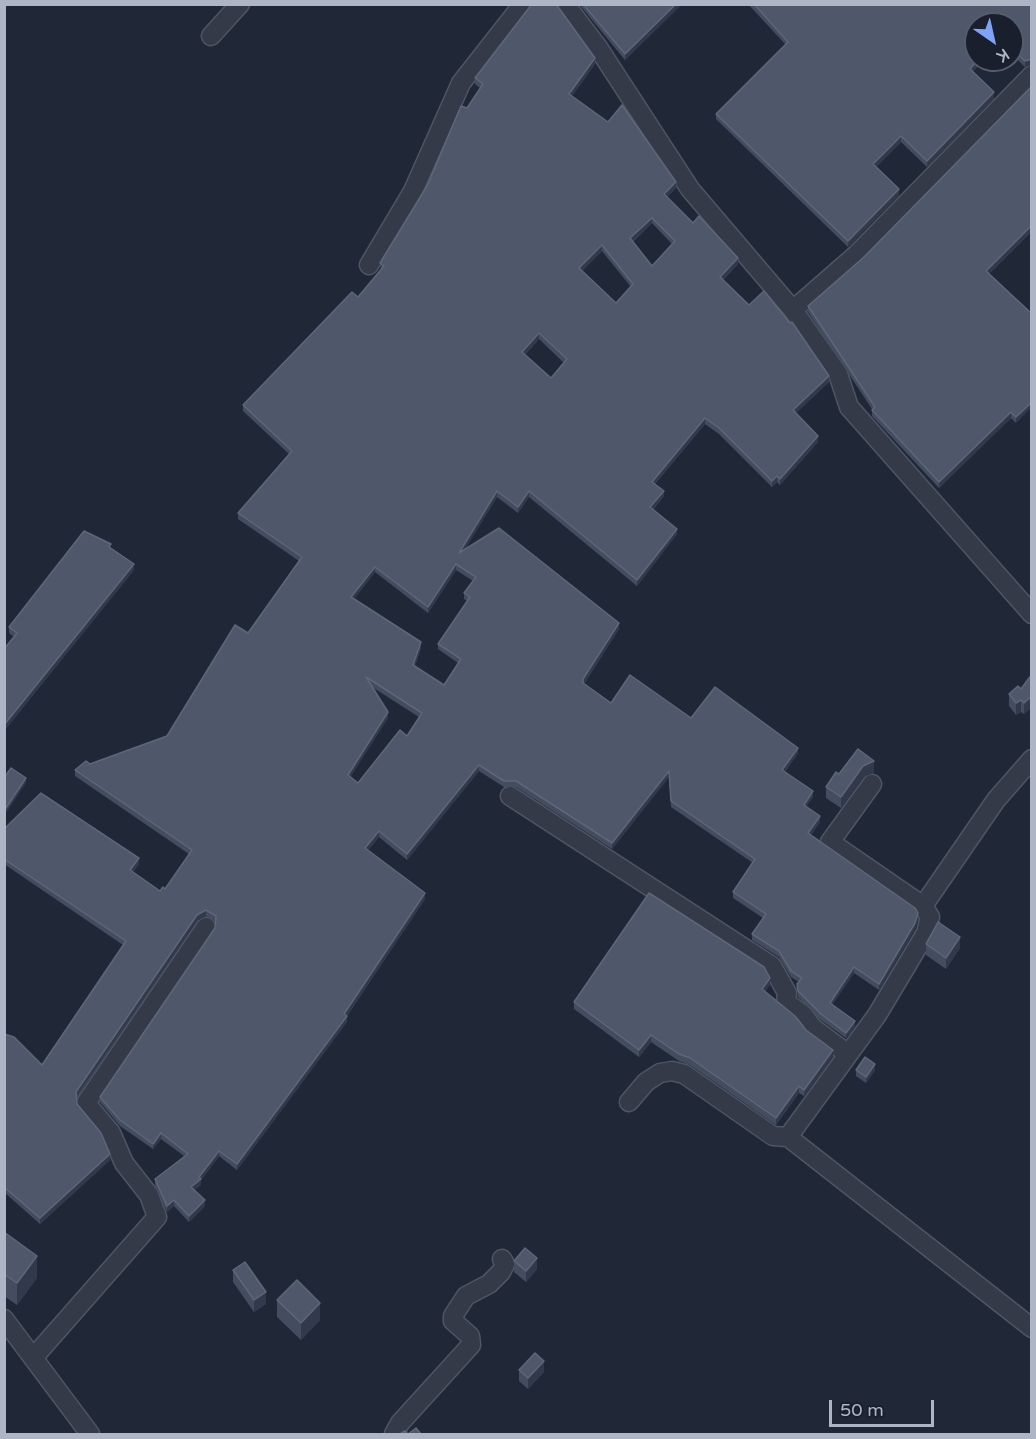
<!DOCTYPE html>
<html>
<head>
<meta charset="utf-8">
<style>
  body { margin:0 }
  #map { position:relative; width:1036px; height:1439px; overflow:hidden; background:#202838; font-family:"Varela Round",sans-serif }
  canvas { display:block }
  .frame { position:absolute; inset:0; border:6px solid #aeb5c5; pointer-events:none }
  .north { position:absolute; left:964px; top:12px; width:60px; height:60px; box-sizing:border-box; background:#191f2d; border:2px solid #555b6a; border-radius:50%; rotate:146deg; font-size:16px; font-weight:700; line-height:24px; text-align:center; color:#aeb5c5 }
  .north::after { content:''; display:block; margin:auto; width:21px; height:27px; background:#81a3f7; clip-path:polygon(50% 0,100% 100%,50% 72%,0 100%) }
  .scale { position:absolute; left:829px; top:1400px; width:105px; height:27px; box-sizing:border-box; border:3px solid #aeb5c5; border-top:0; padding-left:8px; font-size:18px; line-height:21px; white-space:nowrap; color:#aeb5c5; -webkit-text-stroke:4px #191f2d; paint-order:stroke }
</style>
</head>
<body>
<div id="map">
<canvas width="1036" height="1439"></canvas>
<div class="frame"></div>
<div class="north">K</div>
<div class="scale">50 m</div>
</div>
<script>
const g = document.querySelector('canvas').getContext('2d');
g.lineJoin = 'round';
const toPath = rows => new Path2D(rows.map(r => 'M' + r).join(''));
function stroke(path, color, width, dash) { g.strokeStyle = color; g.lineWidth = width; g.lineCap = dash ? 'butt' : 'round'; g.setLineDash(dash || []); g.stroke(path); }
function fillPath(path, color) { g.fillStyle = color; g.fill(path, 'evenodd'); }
const minor = toPath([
  [565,4,597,46,690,189,793,310,838,374,849,407,1032,614],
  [211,36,240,4],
  [369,265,413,191,461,83,523,4],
  [793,310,856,255,1032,75],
  [1032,759,996,800,923,906,930,917,926,933,877,1015,788,1137,1032,1328],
  [872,784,830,842,923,906],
  [510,796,772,966,787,993,786,1002,803,1015,813,1028,848,1054],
  [629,1102,646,1082,660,1073,672,1071,684,1074,773,1136,788,1137],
  [4,1319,90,1434],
  [33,1358,157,1217,149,1195,124,1163,111,1133,86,1103,206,927],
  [394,1434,400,1423,471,1345,470,1336,453,1321,453,1316,466,1296,489,1284,501,1272,505,1264,502,1259]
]);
stroke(minor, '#4e5563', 21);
stroke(minor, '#343a48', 18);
fillPath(toPath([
  [579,4,682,4,625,60],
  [748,4,1032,4,1032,65,1025,67,1012,54,1012,24,976,60,984,60,973,71,994,98,927,167,901,142,876,167,899,195,848,247,716,119,716,114,786,45],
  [595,64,572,96,676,188,667,197,693,223,738,264,723,280,829,382,796,413,818,442,780,485,777,482,772,487,719,434,705,424,655,484,664,496,653,510,677,534,637,586,529,497,518,513,497,497,465,549,619,629,584,684,611,703,691,718,798,753,785,772,813,797,806,806,820,822,811,835,918,919,915,929,879,990,854,973,832,1005,855,1027,846,1038,821,1020,798,997,797,984,799,982,791,977,779,957,752,940,752,934,763,918,733,898,733,892,753,863,671,807,669,777,612,849,516,787,504,787,479,771,407,860,379,837,368,850,425,899,347,1016,347,1022,237,1170,219,1156,201,1180,201,1185,194,1190,205,1206,189,1222,174,1206,167,1212,155,1185,155,1179,184,1156,161,1139,153,1149,120,1126,100,1102,100,1097,215,928,216,921,206,916,197,921,77,1097,77,1104,110,1160,40,1224,4,1192,4,1034,42,1065,123,945,4,864,4,829,139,864,133,872,160,891,165,889,189,854,75,776,75,770,167,736,248,633,299,561,238,519,238,513,289,454,243,411,243,405,358,297,381,269,380,263,427,186,467,108,480,88,475,84,475,78],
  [652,223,672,244,652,266,633,242],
  [602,251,631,287,616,303,582,271],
  [539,339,564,363,551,378,525,355],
  [456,570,473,581,464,593,464,599,467,601,438,644,438,649,458,663,444,685,415,666,421,648,354,599,375,572,428,613],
  [372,687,419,717,407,736,358,783,350,777,388,718],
  [1032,86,1032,231,989,274,1032,314,1016,423,1011,418,939,488,872,416,872,409,808,312,808,306,864,257],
  [111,549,134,570,4,731,4,649,14,637,9,633,9,627],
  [1032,674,1032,707,1024,714,1021,712,1016,715,1009,706,1009,694,1021,689],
  [874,773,863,777,841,808,826,798,826,787,839,774],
  [926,944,960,948,946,969,926,955],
  [770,985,765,991,833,1057,804,1096,799,1093,776,1125,690,1065,679,1061,651,1042,639,1057,574,1009,574,1002],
  [856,1070,875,1070,866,1083,856,1076],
  [4,1232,37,1278,17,1305,4,1296],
  [514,1261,537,1269,526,1282,514,1272],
  [233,1270,266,1304,254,1312,233,1282],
  [277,1300,320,1320,301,1340,277,1317],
  [519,1370,544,1372,528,1389,519,1381]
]), '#444d60');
fillPath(toPath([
  [676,4,682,4,625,60,625,54],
  [595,58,595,64,569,100,569,94],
  [1032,59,1032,65,1025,67,1025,61],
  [978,60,984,60,970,74,970,69],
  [994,92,994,98,927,167,927,161],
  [901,136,901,142,873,170,873,164],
  [676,182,676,188,664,200,664,194],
  [899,189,899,195,848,247,848,241],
  [652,218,652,223,630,244,630,238],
  [1032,225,1032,231,986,277,986,271],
  [602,245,602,251,579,274,579,268],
  [738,258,738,264,720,282,720,277],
  [539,333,539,339,522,358,522,352],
  [829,376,829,382,793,416,793,410],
  [1032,402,1032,407,1016,423,1016,417],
  [1011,412,1011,418,939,488,939,482],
  [705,418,705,424,652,487,652,482],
  [818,436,818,442,780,485,780,479],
  [777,476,777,482,772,487,772,481],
  [497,491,497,497,459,559,459,553],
  [529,491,529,497,518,513,518,507],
  [664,491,664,496,650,513,650,507],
  [677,529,677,534,637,586,637,580],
  [134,564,134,570,4,731,4,725],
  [456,564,456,570,428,613,428,607],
  [375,567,375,572,351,603,351,597],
  [619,623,619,629,583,685,583,679],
  [421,642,421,648,413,671,413,665],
  [1032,696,1032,707,1024,714,1024,703],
  [1021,700,1021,712,1016,715,1016,703],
  [388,712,388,718,348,781,348,775],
  [798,748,798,753,782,776,782,770],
  [874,761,874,773,863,777,841,808,841,797,863,766],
  [479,765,479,771,407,860,407,854],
  [669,771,669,777,612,849,612,843],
  [26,778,26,783,4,816,4,811],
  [813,791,813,797,804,810,804,805],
  [820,816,820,822,808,839,808,833],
  [379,831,379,837,365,854,365,848],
  [139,858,139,864,130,876,130,870],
  [425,893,425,899,344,1020,344,1014],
  [206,910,206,916,197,921,76,1097,76,1092,197,915],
  [918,913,918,919,915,929,879,990,879,984],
  [960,937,960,948,946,969,946,958],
  [854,967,854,973,830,1008,830,1003],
  [770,978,770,985,762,996,762,989],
  [347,1016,347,1022,237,1170,237,1164],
  [855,1021,855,1027,846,1038,846,1033],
  [651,1035,651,1042,639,1057,639,1050],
  [833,1050,833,1057,804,1096,804,1090],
  [875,1064,875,1070,866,1083,866,1077],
  [799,1086,799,1093,776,1125,776,1118],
  [161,1133,161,1139,153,1149,153,1144],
  [219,1151,219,1156,201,1180,201,1185,191,1193,191,1187],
  [110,1154,110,1160,40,1224,40,1218],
  [174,1200,174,1206,167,1212,167,1206],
  [205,1200,205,1206,189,1222,189,1216],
  [37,1256,37,1278,17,1305,17,1283],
  [537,1258,537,1269,526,1282,526,1271],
  [266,1292,266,1304,254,1312,254,1300],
  [320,1303,320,1320,301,1340,301,1323],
  [544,1361,544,1372,528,1389,528,1378]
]), '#31394b');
const building = toPath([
  [532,4,556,4,595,58,569,94,608,122,622,105,676,182,664,194,693,223,699,216,738,258,720,277,749,305,764,291,790,323,792,322,829,376,793,410,818,436,780,479,777,476,772,481,719,428,705,418,652,482,664,491,650,507,677,529,637,580,529,491,518,507,497,491,459,553,499,528,619,623,583,679,583,683,611,703,630,675,691,718,715,687,798,748,782,770,813,791,804,805,820,816,808,833,915,908,918,913,915,923,879,984,854,967,830,1003,855,1021,846,1033,821,1014,798,991,797,984,802,978,791,971,779,951,752,934,766,914,733,892,755,859,671,801,669,771,612,843,516,781,504,781,479,765,407,854,379,831,365,848,425,893,344,1014,347,1016,237,1164,219,1151,199,1177,201,1179,191,1187,205,1200,189,1216,174,1200,167,1206,155,1179,188,1154,161,1133,153,1144,120,1120,100,1097,215,928,216,916,206,910,197,915,76,1092,77,1104,101,1133,110,1154,40,1218,4,1187,4,1034,14,1037,42,1065,126,941,4,859,4,829,41,793,139,858,130,870,160,891,163,887,165,889,192,850,75,770,86,761,90,764,167,736,235,625,248,633,302,557,238,513,292,451,243,405,352,292,358,297,384,266,380,263,427,186,461,106,467,108,483,84,475,78,532,4],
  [652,218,675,241,652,266,630,238,652,218],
  [602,245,633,284,616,303,579,268,602,245],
  [539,333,567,359,551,378,522,352,539,333],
  [456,564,476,577,464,593,470,597,438,644,461,659,444,685,413,665,421,642,351,597,375,567,428,607,456,564],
  [366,677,422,713,407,736,400,730,358,783,348,775,388,712,366,677],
  [583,4,676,4,625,54,583,4],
  [754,4,1032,4,1032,59,1025,61,1012,49,1012,24,976,24,976,60,978,60,970,69,994,92,927,161,901,136,873,164,899,189,848,241,716,114,788,42,754,4],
  [1032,86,1032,225,986,271,1032,314,1032,402,1016,417,1011,412,939,482,872,410,875,407,808,306,864,257,1032,86],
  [84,531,111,544,109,547,134,564,4,725,4,649,17,633,9,627,84,531],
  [1032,674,1032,696,1024,703,1021,700,1016,703,1009,694,1018,686,1021,689,1032,674],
  [858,749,874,761,863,766,841,797,826,787,836,772,839,774,858,749],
  [11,768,26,778,4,811,4,778,11,768],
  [649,893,764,967,770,978,762,989,795,1016,806,1030,833,1050,804,1090,799,1086,776,1118,690,1058,679,1054,651,1035,639,1050,574,1002,649,893],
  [938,922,960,937,946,958,926,944,938,922],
  [865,1057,875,1064,866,1077,856,1070,865,1057],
  [4,1232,37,1256,17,1283,4,1274,4,1232],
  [525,1248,537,1258,526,1271,514,1261,525,1248],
  [245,1262,266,1292,254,1300,233,1270,245,1262],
  [297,1280,320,1303,301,1323,277,1300,297,1280],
  [535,1353,544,1361,528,1378,519,1370,535,1353],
  [416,1428,421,1434,400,1434,405,1431,408,1434,416,1428]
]);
fillPath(building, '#4f586b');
stroke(building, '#5e6779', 1.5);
</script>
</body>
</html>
